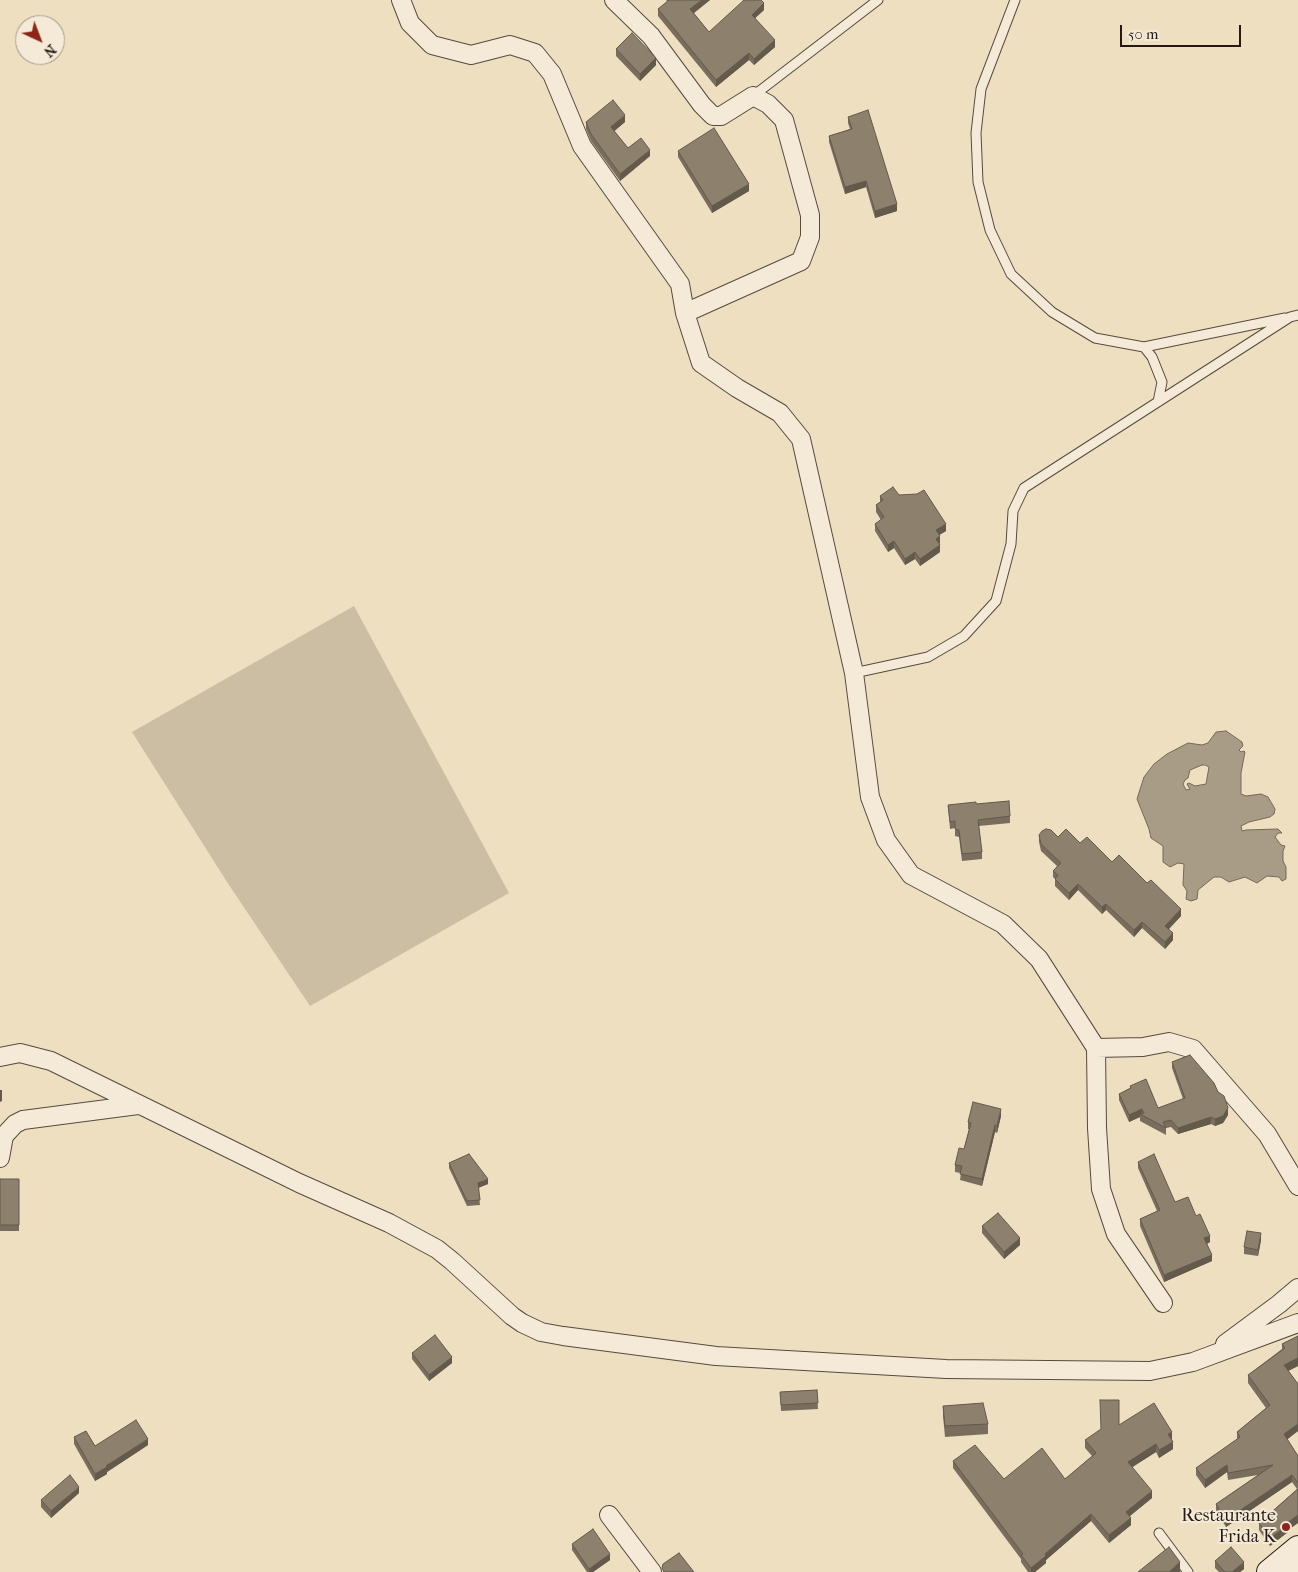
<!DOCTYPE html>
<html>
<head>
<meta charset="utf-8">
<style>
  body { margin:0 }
  #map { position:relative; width:1298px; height:1572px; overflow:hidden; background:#eedfc1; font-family:"IM FELL French Canon",serif }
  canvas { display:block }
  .north { position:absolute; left:15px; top:15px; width:50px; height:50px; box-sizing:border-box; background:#f4ead7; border:1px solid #a19789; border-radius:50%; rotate:137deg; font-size:14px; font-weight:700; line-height:20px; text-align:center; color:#241a13 }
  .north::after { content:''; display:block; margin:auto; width:18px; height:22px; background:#8f2418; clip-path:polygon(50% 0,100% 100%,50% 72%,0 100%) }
  .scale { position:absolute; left:1120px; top:25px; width:121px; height:22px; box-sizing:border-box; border:2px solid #241a13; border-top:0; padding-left:6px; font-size:15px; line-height:18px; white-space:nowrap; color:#241a13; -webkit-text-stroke:4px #f4ead7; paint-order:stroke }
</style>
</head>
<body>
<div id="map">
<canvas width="1298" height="1572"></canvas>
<div class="north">N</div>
<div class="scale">50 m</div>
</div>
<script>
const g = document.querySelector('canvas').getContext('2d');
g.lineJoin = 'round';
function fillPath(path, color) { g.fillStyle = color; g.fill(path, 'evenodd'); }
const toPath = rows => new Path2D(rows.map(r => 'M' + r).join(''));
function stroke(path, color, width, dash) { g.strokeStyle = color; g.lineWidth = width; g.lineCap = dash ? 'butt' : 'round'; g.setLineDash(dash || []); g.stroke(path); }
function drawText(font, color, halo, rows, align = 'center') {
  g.font = font + ' "IM FELL French Canon",serif'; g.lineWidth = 4; g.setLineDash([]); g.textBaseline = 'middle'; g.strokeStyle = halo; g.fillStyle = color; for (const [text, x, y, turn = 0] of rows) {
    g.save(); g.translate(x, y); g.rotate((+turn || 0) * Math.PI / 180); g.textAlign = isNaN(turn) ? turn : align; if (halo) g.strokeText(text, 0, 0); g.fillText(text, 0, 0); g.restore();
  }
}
fillPath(toPath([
  [354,606,509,893,310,1006,229,885,132,732]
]), '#ccbea3');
const water = toPath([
  [1226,731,1242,742,1243,746,1239,750,1241,752,1244,751,1245,752,1241,773,1241,794,1246,796,1261,794,1268,797,1275,809,1274,814,1270,817,1249,822,1241,826,1242,831,1246,830,1278,829,1282,833,1278,833,1275,837,1281,845,1285,846,1283,851,1283,861,1286,867,1286,879,1282,881,1279,877,1267,876,1257,883,1245,877,1229,882,1221,877,1214,877,1198,890,1197,899,1191,901,1186,899,1187,891,1183,885,1184,864,1178,863,1170,867,1163,862,1163,846,1151,838,1149,829,1137,799,1144,777,1154,764,1167,754,1188,743,1202,745,1208,743,1216,732,1226,731],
  [1202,765,1205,765,1209,767,1206,784,1195,786,1189,783,1187,784,1190,789,1186,790,1183,784,1185,780,1188,778,1190,770,1202,765]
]);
fillPath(water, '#a99c86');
stroke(water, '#746858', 1);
const service = toPath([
  [1015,0,981,89,976,133,978,182,990,230,1011,274,1052,312,1095,338,1144,347,1285,318],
  [753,96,878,0],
  [1144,347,1152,357,1162,382,1158,402],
  [854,673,928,657,964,636,996,601,1011,544,1013,511,1024,488,1290,317,1298,315],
  [1159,1533,1188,1572]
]);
const minor = toPath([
  [401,0,410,23,432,45,471,55,510,45,535,53,552,74,582,146,680,284,685,313,701,363,737,388,780,413,801,439,854,673,870,797,886,840,911,875,1003,924,1039,959,1096,1048,1097,1128,1101,1189,1116,1234,1163,1303],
  [614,0,651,36,702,105,713,116,721,116,753,96,768,104,784,120,810,215,810,237,801,261,685,313],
  [1096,1048,1143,1047,1169,1042,1193,1049,1267,1134,1298,1186],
  [0,1057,20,1053,51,1061,299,1183,389,1223,437,1249,452,1261,512,1316,522,1323,541,1332,563,1336,716,1356,946,1369,1150,1371,1193,1362,1298,1323],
  [0,1158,4,1136,15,1124,23,1120,138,1105],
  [1225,1344,1279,1304,1298,1288],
  [609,1515,652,1572],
  [1288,1556,1298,1572]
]);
const secondary = toPath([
  [1269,1572,1298,1548]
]);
stroke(service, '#564b3e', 11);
stroke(minor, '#564b3e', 20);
stroke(secondary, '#241a13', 26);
stroke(service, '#f4ead7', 9);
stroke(minor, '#f4ead7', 18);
stroke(secondary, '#f4ead7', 24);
fillPath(toPath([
  [666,0,710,0,694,13,709,32,764,10,755,18,775,47,754,65,749,60,716,87,658,16,658,9,668,2],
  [616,49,656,65,640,81,616,56],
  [848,117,897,211,875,218,866,187,845,194,829,142,829,136,850,129,848,123],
  [586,122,625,122,614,131,628,148,650,156,620,181,591,141,586,129],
  [678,151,749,191,712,213,678,157],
  [899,495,946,531,939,535,940,543,939,544,940,552,920,566,915,559,905,565,894,548,888,552,875,531,875,524,881,520,876,512,876,505,880,502,880,496],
  [976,804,1010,816,1010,823,979,826,982,852,982,859,962,861,959,837,955,836,955,828,950,829,948,805],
  [1039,835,1058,837,1080,843,1112,862,1181,916,1169,929,1173,940,1165,949,1142,928,1134,937,1106,910,1102,914,1078,890,1069,900,1055,886,1055,879,1053,877,1053,871,1057,866,1041,851,1039,842],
  [1172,1062,1218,1092,1228,1115,1223,1123,1215,1126,1211,1124,1178,1134,1171,1127,1166,1128,1166,1135,1140,1121,1140,1117,1129,1122,1119,1100,1119,1094,1130,1088,1130,1086,1158,1108,1183,1099,1172,1068],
  [1001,1116,997,1133,995,1132,982,1186,960,1180,961,1173,955,1172,955,1165,964,1149,969,1129,968,1129,968,1122],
  [1138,1162,1175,1202,1196,1216,1210,1242,1207,1244,1212,1261,1164,1282,1140,1226,1140,1219,1157,1211,1138,1168],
  [449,1163,488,1184,478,1188,480,1205,467,1206,449,1168],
  [0,1179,19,1179,19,1231,0,1231],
  [982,1226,1020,1245,1004,1259,982,1233],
  [1261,1240,1258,1256,1244,1254,1244,1247],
  [1298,1336,1298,1366,1288,1371,1298,1384,1298,1431,1287,1439,1298,1456,1298,1523,1288,1530,1288,1532,1270,1546,1259,1530,1259,1523,1297,1489,1292,1482,1226,1527,1216,1511,1216,1504,1258,1475,1228,1480,1227,1472,1205,1488,1196,1475,1196,1468,1237,1439,1237,1432,1266,1408,1248,1383,1248,1375,1282,1349,1282,1344],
  [412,1353,452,1363,429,1381,412,1359],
  [817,1390,818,1409,781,1411,780,1392],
  [943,1406,988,1424,988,1434,945,1437,943,1416],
  [1119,1425,1172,1439,1173,1449,1159,1458,1156,1452,1132,1467,1152,1498,1130,1516,1131,1525,1109,1543,1091,1521,1046,1560,1046,1563,1035,1572,1028,1572,1021,1562,1021,1559,953,1468,953,1461,1004,1479,1065,1479,1092,1456,1085,1448,1085,1440],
  [74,1437,95,1446,148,1445,107,1472,107,1474,95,1481,74,1444],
  [79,1493,51,1518,41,1507,41,1500],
  [572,1544,610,1560,593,1572,587,1572,572,1550],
  [1215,1561,1244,1569,1240,1572,1219,1572,1215,1568]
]), '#796e5e');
fillPath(toPath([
  [702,0,710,0,690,16,690,9],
  [764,3,764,10,752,21,752,15],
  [775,40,775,47,754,65,754,59],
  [749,53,749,60,716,87,716,80],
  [656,58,656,65,640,81,640,74],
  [625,115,625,122,611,134,611,127],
  [650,150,650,156,620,181,620,174],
  [866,181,866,187,845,194,845,187],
  [749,184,749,191,712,213,712,206],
  [897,204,897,211,875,218,875,211],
  [946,524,946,531,936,537,936,530],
  [940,536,940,543,936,546,936,539],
  [894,541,894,548,888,552,888,545],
  [940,545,940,552,920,566,920,559],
  [915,552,915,559,905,565,905,559],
  [1078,884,1078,890,1069,900,1069,893],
  [1106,904,1106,910,1102,914,1102,907],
  [1181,909,1181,916,1165,933,1165,926],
  [1142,922,1142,928,1134,937,1134,930],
  [1173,933,1173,940,1165,949,1165,942],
  [0,1090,2,1090,2,1101,0,1102],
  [1228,1108,1228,1115,1223,1123,1215,1126,1215,1119],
  [1001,1109,1001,1116,997,1133,997,1126],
  [1142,1109,1142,1115,1140,1114,1140,1117,1129,1122,1129,1115],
  [1211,1117,1211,1124,1178,1134,1178,1128],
  [995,1125,995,1132,982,1186,982,1179],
  [488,1179,488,1184,478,1188,478,1183],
  [1261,1233,1261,1240,1258,1256,1258,1250],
  [1210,1236,1210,1242,1204,1245,1204,1238],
  [1020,1238,1020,1245,1004,1259,1004,1252],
  [1212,1255,1212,1261,1164,1282,1164,1275],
  [452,1357,452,1363,429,1381,429,1375],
  [1298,1358,1298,1366,1284,1373,1284,1365],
  [1298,1424,1298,1431,1284,1442,1284,1434],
  [1172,1432,1172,1439,1168,1442,1168,1434],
  [148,1439,148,1445,107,1472,107,1474,95,1481,95,1474,106,1466],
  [1173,1442,1173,1449,1159,1458,1159,1450],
  [1156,1444,1156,1452,1128,1470,1128,1462],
  [1227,1465,1227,1472,1205,1488,1205,1480],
  [1292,1475,1292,1482,1226,1527,1226,1520],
  [79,1487,79,1493,51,1518,51,1511],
  [1152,1491,1152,1498,1126,1519,1126,1512],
  [1091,1514,1091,1521,1046,1560,1046,1563,1035,1572,1031,1572,1031,1568,1045,1554],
  [1298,1515,1298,1523,1288,1530,1288,1532,1270,1546,1270,1538,1287,1523],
  [1131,1518,1131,1525,1109,1543,1109,1535],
  [610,1554,610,1560,593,1572,589,1572,589,1569],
  [1180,1562,1180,1572,1169,1572],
  [1244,1562,1244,1569,1240,1572,1232,1572]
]), '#635a4c');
const building = toPath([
  [669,0,702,0,690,9,709,32,744,0,761,0,764,3,752,15,775,40,754,59,749,53,716,80,658,9,669,0],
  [632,33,656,58,640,74,616,49,632,33],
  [613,100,625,115,611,127,628,148,641,138,650,150,620,174,591,134,586,122,613,100],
  [868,110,897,204,875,211,866,181,845,187,829,136,852,129,848,117,868,110],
  [714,128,749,184,712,206,678,151,714,128],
  [893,487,899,495,917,494,924,490,946,524,936,530,940,536,936,539,940,545,920,559,915,552,905,559,894,541,888,545,875,524,884,517,876,505,883,500,880,496,893,487],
  [1009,801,1010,816,978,820,982,852,962,854,959,830,955,829,955,821,950,822,948,805,976,802,976,804,1009,801],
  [1046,829,1051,830,1058,837,1066,829,1080,843,1087,837,1112,862,1119,855,1147,883,1151,880,1181,909,1165,926,1173,933,1165,942,1142,922,1134,930,1106,904,1102,907,1078,884,1069,893,1055,879,1058,875,1053,871,1061,863,1041,844,1039,835,1042,831,1046,829],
  [1190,1055,1214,1083,1218,1092,1224,1096,1228,1108,1223,1116,1215,1119,1211,1117,1178,1128,1171,1120,1163,1122,1166,1128,1140,1114,1144,1113,1142,1109,1129,1115,1119,1094,1131,1088,1130,1086,1146,1079,1158,1108,1185,1098,1172,1062,1190,1055],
  [973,1102,1001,1109,997,1126,995,1125,982,1179,960,1174,962,1166,955,1165,959,1148,964,1149,971,1123,968,1122,973,1102],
  [469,1154,488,1179,478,1183,480,1200,467,1201,449,1163,469,1154],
  [1154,1154,1175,1202,1188,1197,1196,1216,1200,1214,1210,1236,1204,1238,1212,1255,1164,1275,1140,1219,1160,1210,1138,1162,1154,1154],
  [0,1179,19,1179,19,1225,0,1225,0,1179],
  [998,1213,1020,1238,1004,1252,982,1226,998,1213],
  [1247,1231,1261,1233,1258,1250,1244,1247,1247,1231],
  [435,1335,452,1357,429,1375,412,1353,435,1335],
  [1298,1336,1298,1358,1284,1365,1298,1384,1298,1424,1284,1434,1298,1456,1298,1483,1292,1475,1226,1520,1216,1504,1273,1465,1228,1473,1227,1465,1205,1480,1196,1468,1240,1437,1237,1432,1270,1405,1248,1375,1285,1348,1282,1344,1298,1336],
  [817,1390,818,1403,781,1405,780,1392,817,1390],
  [1100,1400,1119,1400,1119,1425,1154,1403,1172,1432,1168,1434,1173,1442,1159,1450,1156,1444,1128,1462,1152,1491,1126,1512,1131,1518,1109,1535,1091,1514,1045,1554,1046,1556,1031,1568,1021,1555,1023,1554,953,1461,975,1445,1004,1479,1042,1448,1065,1479,1096,1453,1085,1440,1101,1429,1100,1400],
  [983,1403,988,1424,945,1426,943,1406,983,1403],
  [136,1420,148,1439,106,1466,107,1467,95,1474,74,1437,86,1431,95,1446,136,1420],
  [70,1475,79,1487,51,1511,41,1500,70,1475],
  [1298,1489,1298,1515,1287,1523,1288,1525,1270,1538,1259,1523,1298,1489],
  [593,1529,610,1554,589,1569,572,1544,593,1529],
  [1169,1547,1180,1562,1169,1572,1138,1572,1169,1547],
  [1231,1547,1244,1562,1232,1572,1225,1572,1215,1561,1231,1547],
  [679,1553,694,1572,664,1572,662,1568,663,1564,679,1553]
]);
fillPath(building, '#8d806d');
stroke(building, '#635a4c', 1);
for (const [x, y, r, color] of [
  [1286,1527,5,"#8f2418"]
]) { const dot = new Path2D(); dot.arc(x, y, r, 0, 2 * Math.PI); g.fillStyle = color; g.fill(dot); stroke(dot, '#f4ead7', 2); }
drawText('18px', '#241a13', '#f4ead7', [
  ["Restaurante",1276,1517],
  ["Frida K",1276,1538]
], 'right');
</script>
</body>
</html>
